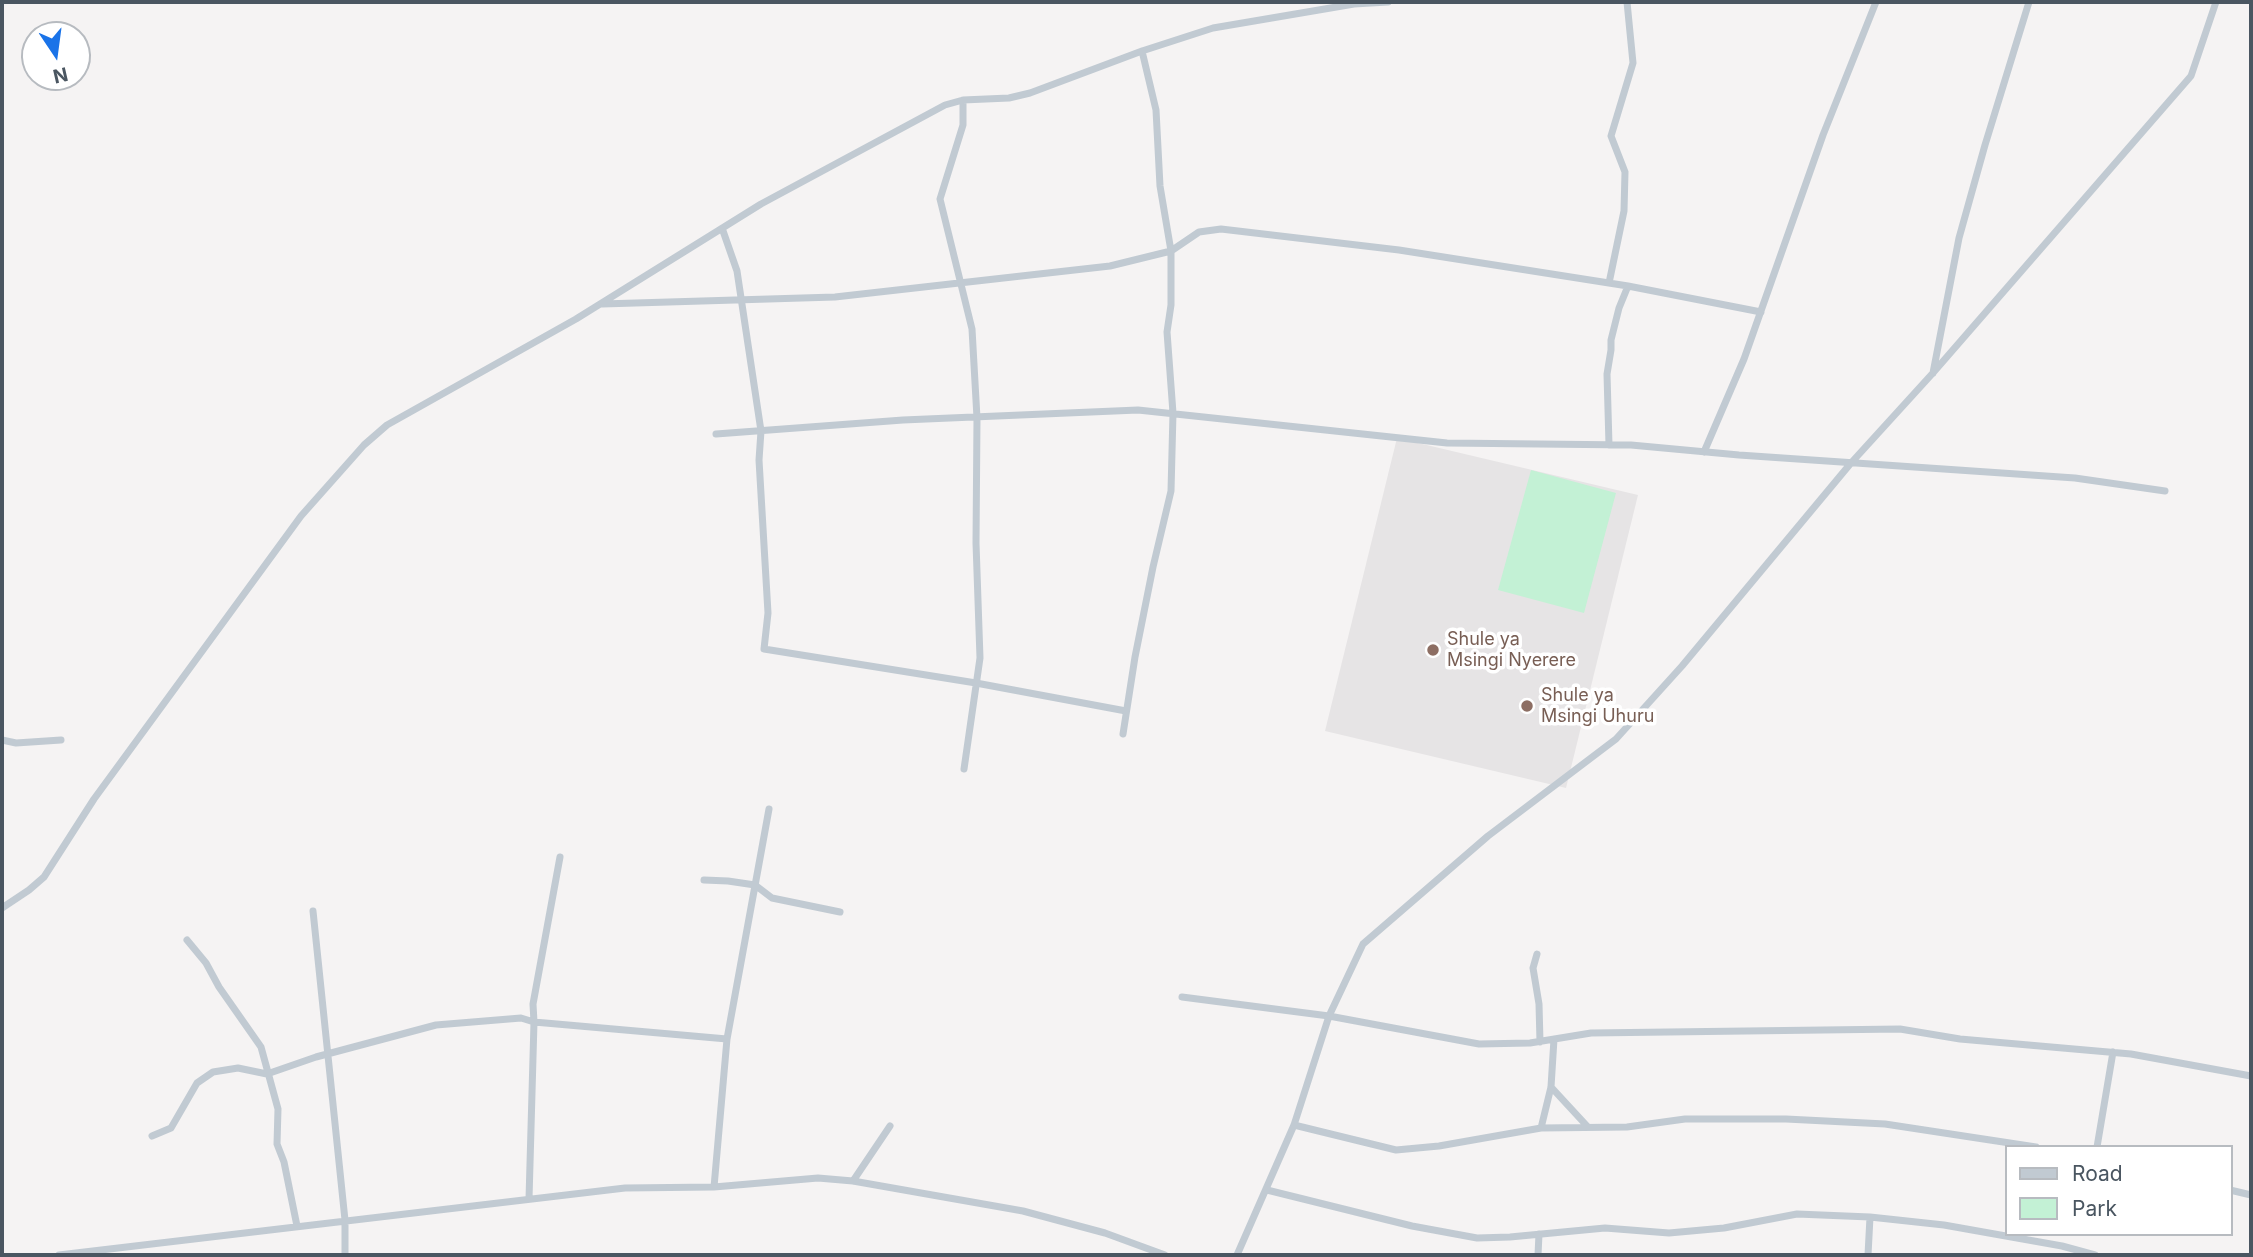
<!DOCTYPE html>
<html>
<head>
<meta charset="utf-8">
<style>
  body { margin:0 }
  #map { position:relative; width:2253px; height:1257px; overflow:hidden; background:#f5f3f3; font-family:Inter,sans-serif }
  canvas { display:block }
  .frame { position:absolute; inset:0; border:4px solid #4a5661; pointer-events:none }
  .legend { position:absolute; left:2005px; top:1145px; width:228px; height:91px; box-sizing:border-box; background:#fff; border:2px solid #b7bbc0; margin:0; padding:9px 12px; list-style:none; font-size:21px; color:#4a5661 }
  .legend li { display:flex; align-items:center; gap:14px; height:35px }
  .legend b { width:35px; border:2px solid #b7bbc0 }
  .north { position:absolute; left:21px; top:21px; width:70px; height:70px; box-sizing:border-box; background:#fff; border:2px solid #b7bbc0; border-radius:50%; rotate:167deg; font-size:19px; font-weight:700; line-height:28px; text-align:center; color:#4a5661 }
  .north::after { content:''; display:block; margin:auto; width:24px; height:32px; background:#1a73e8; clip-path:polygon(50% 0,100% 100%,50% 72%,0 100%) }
</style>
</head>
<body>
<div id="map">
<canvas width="2253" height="1257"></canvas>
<div class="frame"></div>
<ul class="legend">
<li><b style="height:9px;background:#c1cad2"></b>Road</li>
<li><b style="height:19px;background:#c3f1d5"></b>Park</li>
</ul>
<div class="north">N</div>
</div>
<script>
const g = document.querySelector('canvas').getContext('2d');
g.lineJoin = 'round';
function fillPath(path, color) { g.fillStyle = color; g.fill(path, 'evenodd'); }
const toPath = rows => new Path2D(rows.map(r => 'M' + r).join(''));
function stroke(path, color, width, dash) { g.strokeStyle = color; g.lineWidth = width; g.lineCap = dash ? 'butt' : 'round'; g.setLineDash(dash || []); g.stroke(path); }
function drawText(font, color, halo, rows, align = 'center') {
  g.font = font + ' Inter,sans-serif'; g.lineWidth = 7; g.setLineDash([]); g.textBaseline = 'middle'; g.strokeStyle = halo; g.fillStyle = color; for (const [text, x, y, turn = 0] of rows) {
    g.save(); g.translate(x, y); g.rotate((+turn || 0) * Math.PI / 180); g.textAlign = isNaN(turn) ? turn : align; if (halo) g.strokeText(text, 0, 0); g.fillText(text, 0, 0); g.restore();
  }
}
fillPath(toPath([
  [1397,438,1638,495,1566,788,1325,731]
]), '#e6e4e5');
fillPath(toPath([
  [1531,470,1616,493,1584,613,1498,590]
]), '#c3f1d5');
stroke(toPath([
  [963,100,963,125,940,199,972,329,977,418,976,543,980,658,964,769],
  [722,228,737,271,761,431,759,460,768,613,764,649,976,683,1126,711],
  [1609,283,1624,211,1625,172,1611,136,1633,63,1627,2],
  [602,304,835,297,1110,266,1171,251,1199,232,1221,229,1399,250,1628,286,1761,312],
  [1933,373,1959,238,1985,145,2029,2],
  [716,434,903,420,1138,410,1447,443,1631,445,1739,455,2075,478,2165,491],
  [1609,445,1607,374,1611,350,1611,340,1619,308,1628,286],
  [1704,452,1744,359,1823,135,1876,2],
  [1123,734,1135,657,1153,567,1171,491,1173,413,1167,332,1171,305,1171,251,1160,186,1156,110,1142,51],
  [2,740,16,743,61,740],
  [704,880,728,881,755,885,772,898,840,912],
  [2,908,29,890,44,877,94,799,301,516,364,445,387,425,576,319,761,204,945,105,963,100,1009,98,1030,93,1142,51,1213,28,1354,4,1388,2],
  [313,911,345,1220,345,1255],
  [187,940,206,963,219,987,261,1047,278,1109,277,1144,284,1162,297,1226],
  [1537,954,1533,968,1539,1004,1540,1042],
  [1182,997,1329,1016,1479,1044,1530,1043,1591,1033,1900,1029,1960,1039,2131,1054,2251,1076],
  [1551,1087,1587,1126],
  [1294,1125,1396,1150,1439,1146,1541,1128,1627,1127,1685,1119,1786,1119,1885,1124,2036,1147],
  [1541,1128,1551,1087,1554,1039],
  [152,1136,171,1128,197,1083,213,1072,238,1068,267,1074,316,1057,436,1025,521,1018,534,1022,727,1039],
  [2097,1147,2113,1052],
  [853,1181,890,1126],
  [714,1187,727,1039,769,809],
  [1267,1190,1412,1226,1477,1238,1510,1237,1605,1228,1669,1233,1724,1228,1797,1214,1870,1217,1944,1225,2062,1246,2095,1255],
  [2230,1190,2251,1195],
  [529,1199,534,1022,533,1004,560,857],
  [59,1255,625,1188,714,1187,818,1178,853,1181,1023,1211,1105,1233,1165,1255],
  [1237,1255,1294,1125,1329,1016,1363,944,1488,836,1616,739,1682,666,1851,463,1932,374,2191,76,2216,2],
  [1538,1255,1539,1234],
  [1868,1255,1870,1217]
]), '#c1cad2', 7);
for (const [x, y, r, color] of [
  [1433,650,7,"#8d6e63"],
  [1527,706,7,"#8d6e63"]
]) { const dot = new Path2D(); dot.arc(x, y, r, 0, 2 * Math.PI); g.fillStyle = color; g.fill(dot); stroke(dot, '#fff', 2.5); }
drawText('18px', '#785e54', '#fff', [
  ["Shule ya",1447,640],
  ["Msingi Nyerere",1447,661],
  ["Shule ya",1541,696],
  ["Msingi Uhuru",1541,717]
], 'left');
</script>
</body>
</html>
